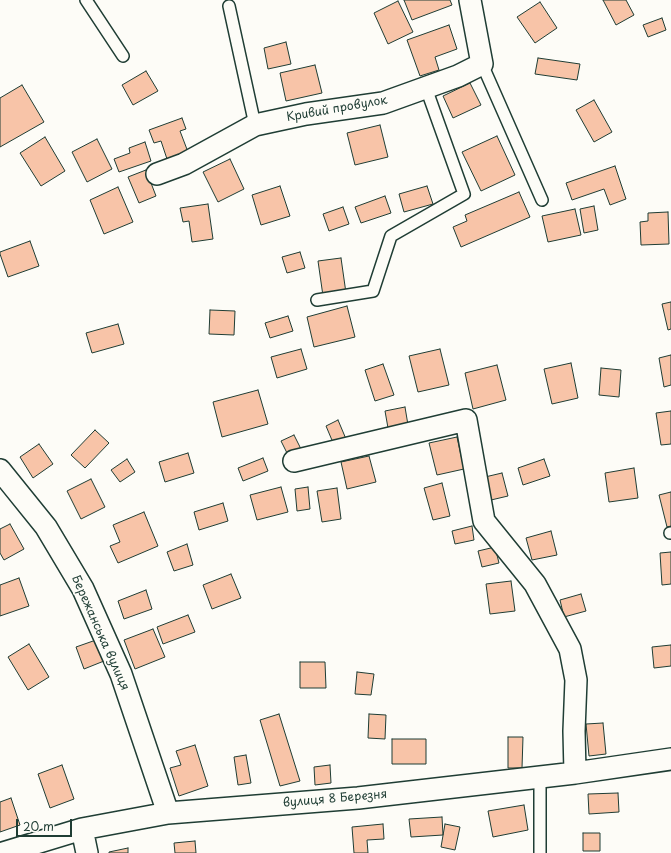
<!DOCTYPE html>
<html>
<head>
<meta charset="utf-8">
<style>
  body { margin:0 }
  #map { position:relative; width:671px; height:853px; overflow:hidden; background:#fdfcf7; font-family:"Playpen Sans",sans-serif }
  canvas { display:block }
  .scale { position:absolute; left:16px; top:819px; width:56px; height:18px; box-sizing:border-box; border:2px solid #1f3d34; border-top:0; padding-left:5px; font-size:12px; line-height:14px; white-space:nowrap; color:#1f3d34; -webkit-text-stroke:3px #fdfcf7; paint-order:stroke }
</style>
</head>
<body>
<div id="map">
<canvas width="671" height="853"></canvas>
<div class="scale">20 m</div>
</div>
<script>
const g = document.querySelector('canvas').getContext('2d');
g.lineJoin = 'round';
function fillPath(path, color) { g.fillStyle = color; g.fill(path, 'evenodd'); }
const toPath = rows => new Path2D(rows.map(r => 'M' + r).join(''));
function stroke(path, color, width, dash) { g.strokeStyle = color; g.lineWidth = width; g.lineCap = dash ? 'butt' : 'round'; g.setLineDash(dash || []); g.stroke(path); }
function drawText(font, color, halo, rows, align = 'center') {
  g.font = font + ' "Playpen Sans",sans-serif'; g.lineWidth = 3.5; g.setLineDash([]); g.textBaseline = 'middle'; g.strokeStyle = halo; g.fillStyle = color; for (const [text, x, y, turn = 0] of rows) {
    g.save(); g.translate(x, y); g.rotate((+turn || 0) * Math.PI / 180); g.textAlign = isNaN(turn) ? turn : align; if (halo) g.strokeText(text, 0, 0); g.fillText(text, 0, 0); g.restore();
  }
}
const building = toPath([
  [404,0,450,0,452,5,412,20,404,0],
  [603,0,626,0,634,15,616,25,603,0],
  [398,1,413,32,388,44,374,13,398,1],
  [540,2,557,28,535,43,517,17,540,2],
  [662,18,666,30,648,37,643,25,662,18],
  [449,25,457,49,435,57,439,70,420,76,407,40,449,25],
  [286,42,291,64,268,69,264,48,286,42],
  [538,58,580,64,577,80,535,74,538,58],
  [315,65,322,93,286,101,280,73,315,65],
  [146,71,158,91,133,105,122,85,146,71],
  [470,83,481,105,453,118,443,96,470,83],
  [22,85,44,122,0,147,0,98,22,85],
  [594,100,612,132,594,142,576,110,594,100],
  [182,118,186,129,180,131,188,152,167,159,161,141,154,143,149,130,182,118],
  [380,125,388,157,355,165,347,133,380,125],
  [497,136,515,175,481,191,462,152,497,136],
  [45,137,65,171,41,186,20,153,45,137],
  [97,139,112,169,87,182,72,152,97,139],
  [145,142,151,161,119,172,114,159,130,153,129,148,145,142],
  [230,159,244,189,218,202,203,172,230,159],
  [615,166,626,199,610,205,604,189,572,200,566,183,615,166],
  [146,170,156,196,139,203,128,177,146,170],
  [280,186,290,216,261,225,252,195,280,186],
  [427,186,433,204,404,212,399,194,427,186],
  [118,187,133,222,104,234,90,200,118,187],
  [519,192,530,217,461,247,453,227,467,221,465,215,519,192],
  [385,196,391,213,361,223,355,207,385,196],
  [208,204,213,239,192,242,189,221,183,222,180,208,208,204],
  [594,206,598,230,584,233,580,209,594,206],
  [343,207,349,224,329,231,323,214,343,207],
  [575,209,581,235,548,242,542,216,575,209],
  [668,212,669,244,641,245,640,222,648,221,648,213,668,212],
  [30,241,39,266,8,277,0,254,0,252,30,241],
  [300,252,305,268,287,273,282,257,300,252],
  [341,258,346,293,323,296,318,261,341,258],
  [671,302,671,329,668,330,662,304,671,302],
  [347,306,355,337,314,347,307,317,347,306],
  [210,310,235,311,234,335,209,334,210,310],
  [288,316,293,331,270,338,265,323,288,316],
  [118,324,124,344,92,353,86,333,118,324],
  [301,349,307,369,277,378,271,357,301,349],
  [440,349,449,385,418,392,409,356,440,349],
  [671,355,671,385,664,387,659,358,671,355],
  [571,363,578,398,552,404,544,369,571,363],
  [383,364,394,395,375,401,365,370,383,364],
  [497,365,506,400,473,409,465,373,497,365],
  [601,368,621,370,619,397,599,395,601,368],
  [258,390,268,424,222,437,213,402,258,390],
  [405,407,408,425,388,428,385,411,405,407],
  [671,411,671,444,661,445,656,413,671,411],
  [338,420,346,439,334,445,326,426,338,420],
  [95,430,109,443,85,468,71,455,95,430],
  [294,435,302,451,289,457,281,441,294,435],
  [457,437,464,469,437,475,429,443,457,437],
  [39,444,53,464,33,478,20,457,39,444],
  [188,453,194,473,165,482,159,462,188,453],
  [369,456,376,482,347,489,341,462,369,456],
  [263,458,268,471,243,481,238,468,263,458],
  [127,459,135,472,120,482,111,470,127,459],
  [544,459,550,476,523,485,518,468,544,459],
  [634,468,638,498,609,502,605,473,634,468],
  [502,473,508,496,491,500,485,477,502,473],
  [91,479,105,507,81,519,67,491,91,479],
  [442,483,450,516,433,520,424,488,442,483],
  [281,487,288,512,257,520,250,495,281,487],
  [308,487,310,509,297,511,295,489,308,487],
  [337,488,341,519,322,522,317,491,337,488],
  [671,492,671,526,667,527,659,495,671,492],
  [223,503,228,521,199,530,194,512,223,503],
  [144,512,158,546,118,563,110,546,120,542,113,525,144,512],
  [10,524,24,549,4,560,0,553,0,529,10,524],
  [472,526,474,540,455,544,452,531,472,526],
  [551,531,557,555,532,560,526,538,551,531],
  [187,544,193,565,174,571,167,552,187,544],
  [495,547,499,563,482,567,478,551,495,547],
  [671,552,671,584,662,585,660,553,671,552],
  [231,574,241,598,212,609,203,585,231,574],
  [19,578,29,606,0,616,0,585,19,578],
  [511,581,515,611,490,614,486,584,511,581],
  [146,590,152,609,124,619,118,601,146,590],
  [581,594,586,611,564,617,560,600,581,594],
  [188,615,195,632,163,644,157,627,188,615],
  [153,629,165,657,135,669,124,640,153,629],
  [96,640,104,661,84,669,76,647,96,640],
  [29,644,49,677,28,690,8,657,29,644],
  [671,645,671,666,654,668,652,647,671,645],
  [300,662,325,662,326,688,300,688,300,662],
  [357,672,374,674,371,695,355,694,357,672],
  [279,714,300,781,280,786,260,720,279,714],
  [369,714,386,715,385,739,368,738,369,714],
  [603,723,606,754,589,756,586,724,603,723],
  [508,737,523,737,522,768,508,768,508,737],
  [392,739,426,739,426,764,392,764,392,739],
  [195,745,208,786,179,796,170,768,181,765,176,751,195,745],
  [246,755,251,783,238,785,234,757,246,755],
  [62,765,74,799,50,808,38,774,62,765],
  [330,765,331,783,315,785,314,767,330,765],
  [618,793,619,812,589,814,588,794,618,793],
  [11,798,20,825,0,832,0,802,11,798],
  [524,805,528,830,493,837,488,811,524,805],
  [442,817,443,835,411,837,409,819,442,817],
  [383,824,384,839,367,840,368,853,354,853,352,827,383,824],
  [445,824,460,827,455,850,441,847,445,824],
  [583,833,600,833,600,851,583,851,583,833],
  [195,841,196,853,175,853,174,843,195,841],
  [128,848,128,853,109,853,109,852,128,848]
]);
fillPath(building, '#f8c4a8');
stroke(building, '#1f3d34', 1);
const lane = toPath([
  [86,0,123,56],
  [229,6,255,125],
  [482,64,542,200],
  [317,300,373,291,391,236,464,194,426,88],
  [670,533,671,533],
  [540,777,540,853]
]);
const street = toPath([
  [157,174,184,164,255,125,306,114,383,103,458,76,482,64,470,0],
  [294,461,466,420,484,521,535,584,570,649,576,680,574,731,575,773],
  [0,470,46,527,83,589,121,674,168,813],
  [82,829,87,853],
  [3,853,82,829,168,813,358,798,575,773,671,759]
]);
stroke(lane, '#1f3d34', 14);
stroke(street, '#1f3d34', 24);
stroke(lane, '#fdfcf7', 11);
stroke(street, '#fdfcf7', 21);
drawText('12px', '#1f3d34', '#fdfcf7', [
  ["Кривий провулок",337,109,-10],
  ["Бережанська вулиця",100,633,66],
  ["вулиця 8 Березня",335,799,-5]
]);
</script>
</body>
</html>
